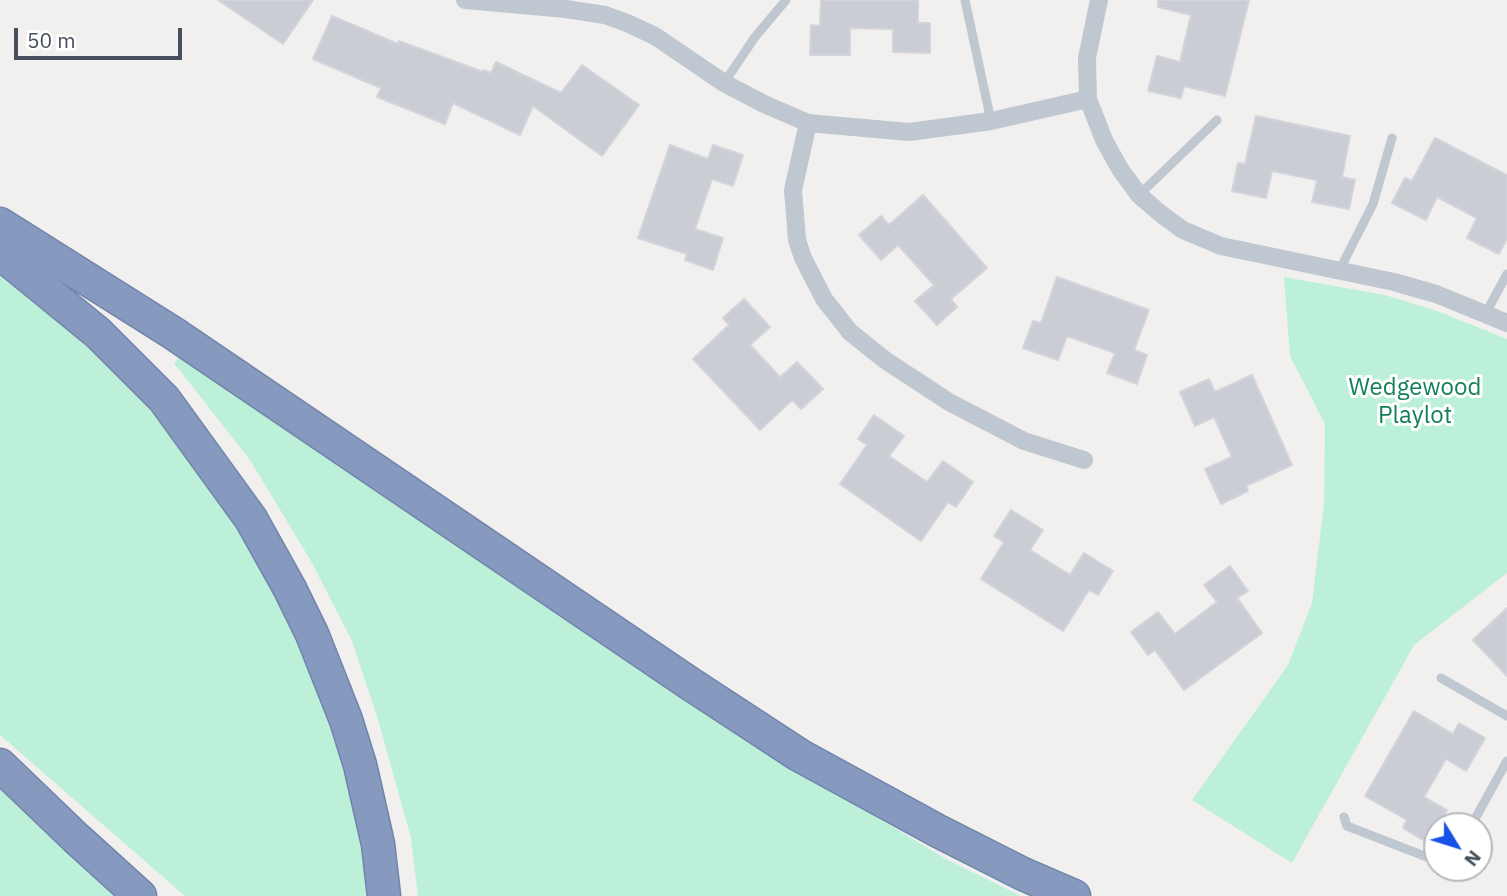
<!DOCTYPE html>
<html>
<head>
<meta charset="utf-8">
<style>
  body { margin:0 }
  #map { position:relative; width:1507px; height:896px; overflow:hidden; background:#f2efef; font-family:"IBM Plex Sans",sans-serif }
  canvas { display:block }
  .north { position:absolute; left:1423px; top:812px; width:70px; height:70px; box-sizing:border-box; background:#fff; border:2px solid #b5b9be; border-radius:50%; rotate:128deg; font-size:19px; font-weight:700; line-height:28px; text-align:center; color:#474f5d }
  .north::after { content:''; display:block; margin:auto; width:24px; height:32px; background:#1552e5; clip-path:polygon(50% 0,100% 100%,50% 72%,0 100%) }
  .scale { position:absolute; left:14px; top:28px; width:168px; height:32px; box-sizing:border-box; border:4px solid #474f5d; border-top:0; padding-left:9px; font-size:21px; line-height:24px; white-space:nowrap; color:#474f5d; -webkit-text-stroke:5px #fff; paint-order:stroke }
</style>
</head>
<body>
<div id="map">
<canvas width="1507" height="896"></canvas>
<div class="north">N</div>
<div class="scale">50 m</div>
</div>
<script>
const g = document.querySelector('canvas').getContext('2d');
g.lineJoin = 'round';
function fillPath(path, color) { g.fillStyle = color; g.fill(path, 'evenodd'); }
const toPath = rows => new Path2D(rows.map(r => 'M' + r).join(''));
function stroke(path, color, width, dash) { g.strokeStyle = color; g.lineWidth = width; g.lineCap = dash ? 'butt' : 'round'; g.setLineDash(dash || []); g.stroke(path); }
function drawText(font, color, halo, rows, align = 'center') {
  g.font = font + ' "IBM Plex Sans",sans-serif'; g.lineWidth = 6; g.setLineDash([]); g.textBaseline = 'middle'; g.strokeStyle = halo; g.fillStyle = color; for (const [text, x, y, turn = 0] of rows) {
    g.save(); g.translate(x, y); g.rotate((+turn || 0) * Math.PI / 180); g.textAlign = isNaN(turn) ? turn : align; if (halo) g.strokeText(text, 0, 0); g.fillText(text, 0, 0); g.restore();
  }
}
fillPath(toPath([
  [0,268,106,356,184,446,252,541,314,672,365,844,371,896,185,896,0,735],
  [1284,277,1385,295,1437,311,1507,339,1507,573,1414,645,1292,863,1192,800,1288,665,1312,603,1324,504,1325,424,1290,356],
  [181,355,810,777,946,859,1021,896,418,896,411,838,379,723,352,641,311,561,250,460,174,363],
  [0,788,37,824,120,896,0,896]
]), '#bcf0d8');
const building = toPath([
  [218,0,313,0,283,44,218,0],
  [821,0,918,0,918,23,930,23,930,53,893,52,893,29,850,28,850,55,810,55,811,25,820,26,821,0],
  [1158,0,1249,0,1225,96,1184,86,1181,98,1148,91,1157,56,1180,62,1191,15,1158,7,1158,0],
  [332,16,398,44,399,41,483,72,484,70,491,73,496,62,561,93,582,65,639,105,602,156,533,106,520,135,453,103,445,124,377,97,381,88,313,59,332,16],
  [1256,116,1350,136,1342,177,1355,180,1349,209,1312,202,1317,180,1272,171,1266,198,1232,191,1238,163,1245,164,1256,116],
  [1435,138,1507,175,1507,238,1499,254,1467,238,1477,218,1437,197,1426,220,1392,203,1405,178,1412,181,1435,138],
  [670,145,708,159,713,145,743,155,733,186,712,179,695,229,723,238,713,270,685,260,687,254,638,238,670,145],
  [923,195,987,268,951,299,957,307,937,325,915,301,934,285,898,245,881,260,859,235,881,216,889,225,923,195],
  [1057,277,1149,310,1134,350,1147,355,1137,384,1107,373,1115,353,1067,336,1058,360,1023,348,1033,321,1041,323,1057,277],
  [744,299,770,327,750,345,780,377,797,362,823,389,801,409,792,400,760,430,693,359,729,325,723,318,744,299],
  [1252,375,1292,465,1246,486,1248,491,1221,504,1205,469,1232,457,1214,417,1195,426,1180,392,1209,379,1215,392,1252,375],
  [874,415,904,436,889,456,927,482,943,461,973,482,956,507,948,502,921,541,840,484,867,445,858,439,874,415],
  [1011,510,1043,530,1030,550,1070,575,1084,553,1113,571,1098,595,1089,590,1063,631,981,579,1004,542,994,536,1011,510],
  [1230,566,1248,591,1237,598,1262,633,1184,690,1155,650,1148,655,1131,632,1158,612,1175,634,1217,602,1204,585,1230,566],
  [1507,608,1507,676,1473,640,1507,608],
  [1414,711,1453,734,1459,723,1485,738,1466,771,1446,759,1424,797,1447,810,1428,843,1403,828,1407,820,1365,796,1414,711]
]);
fillPath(building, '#cbcdd5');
stroke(building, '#d3d4db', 2);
const motorway = toPath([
  [0,224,173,333,689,683,799,755,938,831,1023,874,1074,896],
  [0,253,98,333,164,399,251,519,290,589,312,634,346,720,360,765,378,844,384,896],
  [0,765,76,838,140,896]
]);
stroke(motorway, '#7184ab', 35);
stroke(toPath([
  [965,0,991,121],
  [724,83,755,37,786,0],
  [1139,195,1217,120],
  [1340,269,1373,204,1392,138],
  [1486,313,1507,274],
  [1441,678,1507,716],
  [1344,817,1347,826,1432,859,1437,859],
  [1471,826,1507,761]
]), '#bfc7d1', 9);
stroke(toPath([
  [465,0,566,9,605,15,627,23,655,36,724,83,764,104,808,123,909,132,991,121,1088,99],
  [1099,0,1087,58,1088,99,1104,140,1120,169,1139,195,1161,214,1183,230,1221,246,1394,282,1436,294,1507,323],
  [808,123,793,190,797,240,803,258,824,299,850,332,885,360,949,402,1024,441,1084,460]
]), '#bfc7d1', 18);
stroke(motorway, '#8699bf', 32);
drawText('24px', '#15805a', '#fff', [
  ["Wedgewood",1415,388],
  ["Playlot",1415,416]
]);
</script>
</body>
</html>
